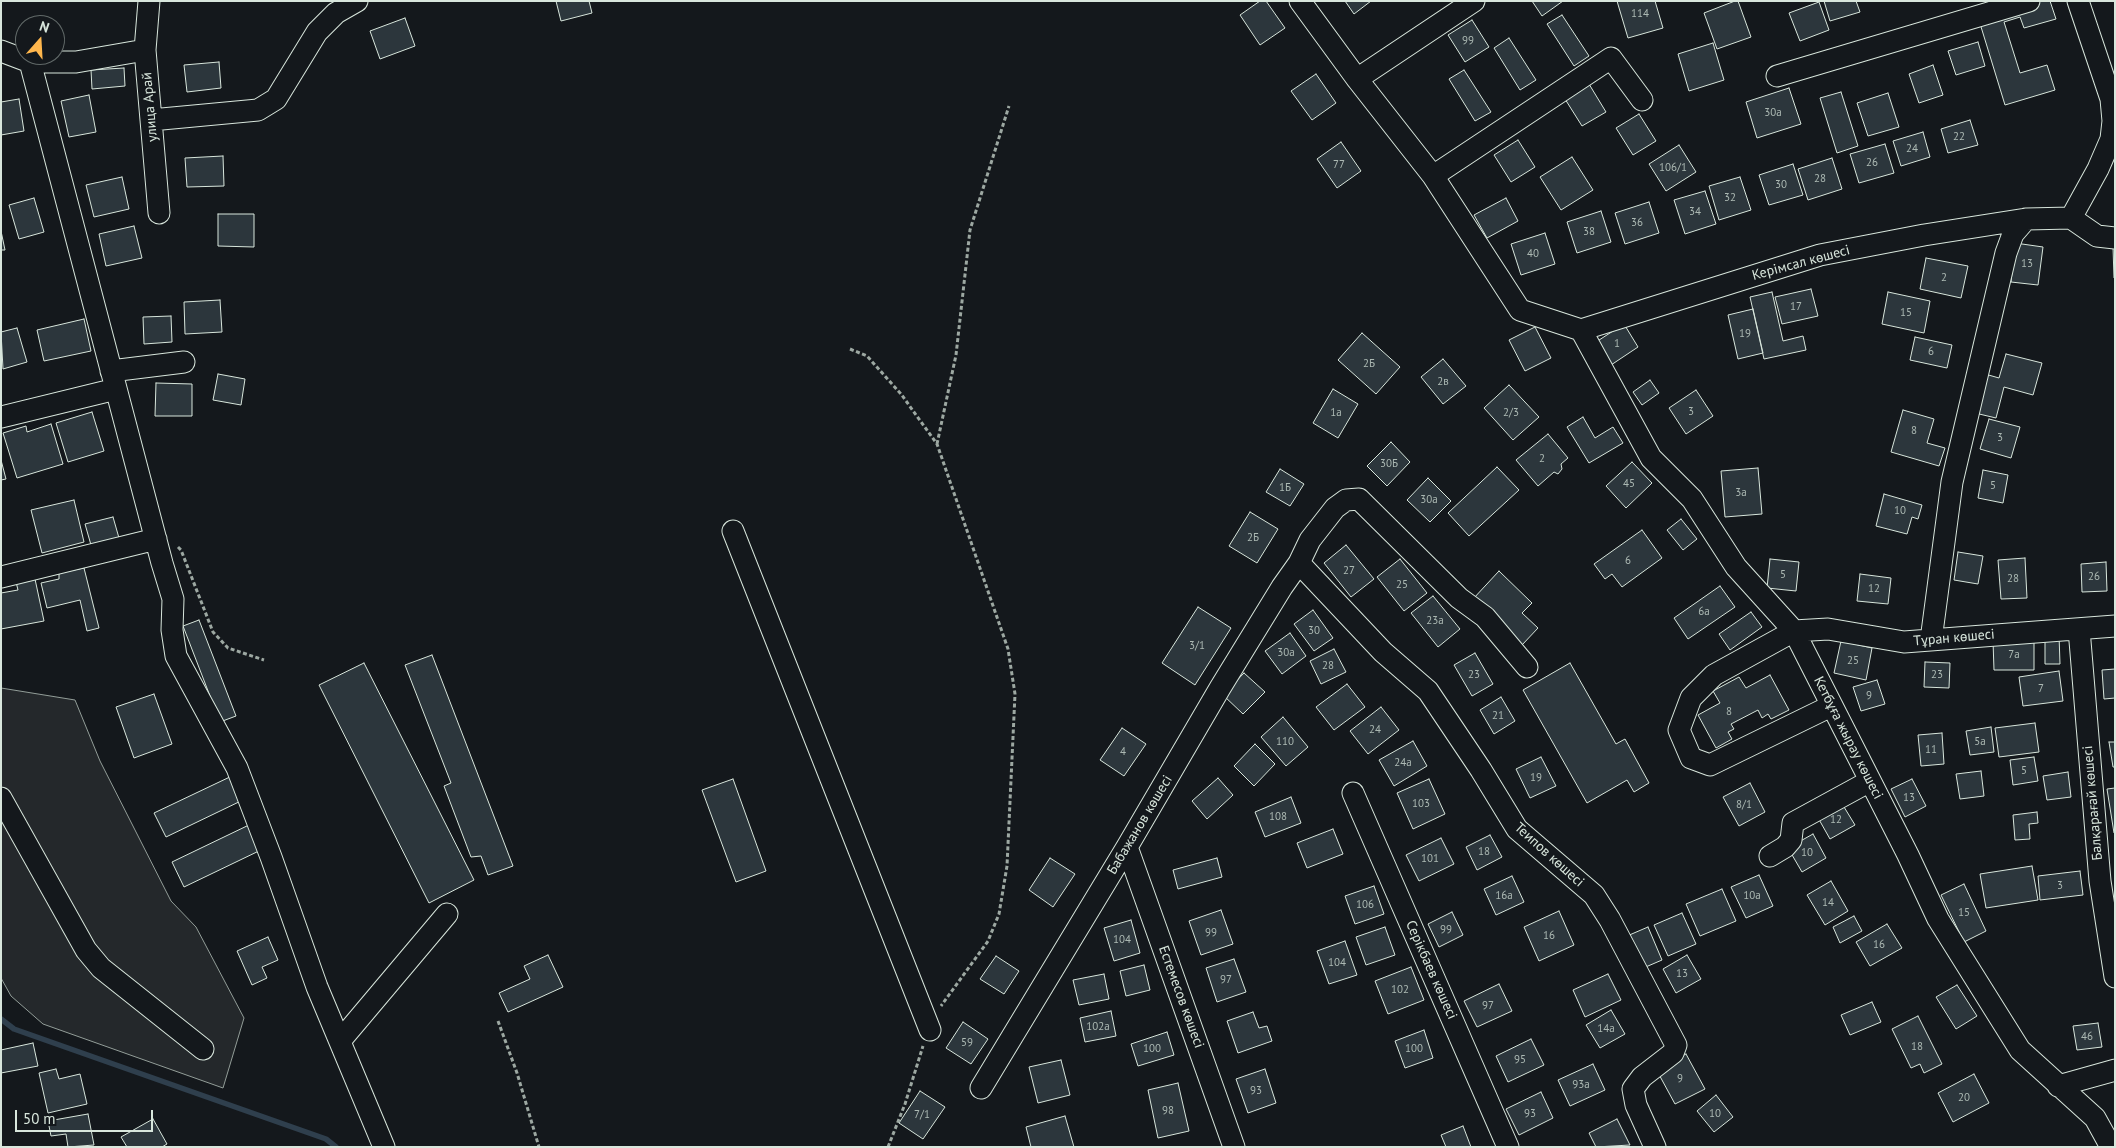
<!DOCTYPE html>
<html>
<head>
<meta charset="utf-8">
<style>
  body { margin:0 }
  #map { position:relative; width:2116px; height:1148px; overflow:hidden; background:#14181c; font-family:"PT Sans",sans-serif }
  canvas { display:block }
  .frame { position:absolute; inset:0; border:2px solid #d8e6dc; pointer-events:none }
  .north { position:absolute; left:15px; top:15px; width:50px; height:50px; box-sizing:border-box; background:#14181c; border:1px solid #626a69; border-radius:50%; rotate:19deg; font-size:14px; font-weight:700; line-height:20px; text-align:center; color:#d8e6dc }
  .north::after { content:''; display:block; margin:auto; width:18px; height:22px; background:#ffb74d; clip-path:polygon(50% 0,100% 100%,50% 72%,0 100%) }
  .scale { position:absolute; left:15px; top:1110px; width:138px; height:22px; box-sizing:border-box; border:2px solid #d8e6dc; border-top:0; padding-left:6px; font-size:15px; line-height:18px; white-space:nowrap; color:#d8e6dc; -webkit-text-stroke:4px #14181c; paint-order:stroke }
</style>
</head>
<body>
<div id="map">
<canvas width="2116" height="1148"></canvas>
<div class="frame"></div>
<div class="north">N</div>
<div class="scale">50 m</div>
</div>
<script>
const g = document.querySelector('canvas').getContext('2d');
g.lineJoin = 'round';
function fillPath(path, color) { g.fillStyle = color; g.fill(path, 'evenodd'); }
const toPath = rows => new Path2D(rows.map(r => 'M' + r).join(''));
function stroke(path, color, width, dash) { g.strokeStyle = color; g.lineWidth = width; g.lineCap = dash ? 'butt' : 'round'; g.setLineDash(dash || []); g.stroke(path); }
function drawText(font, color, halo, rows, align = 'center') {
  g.font = font + ' "PT Sans",sans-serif'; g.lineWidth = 4; g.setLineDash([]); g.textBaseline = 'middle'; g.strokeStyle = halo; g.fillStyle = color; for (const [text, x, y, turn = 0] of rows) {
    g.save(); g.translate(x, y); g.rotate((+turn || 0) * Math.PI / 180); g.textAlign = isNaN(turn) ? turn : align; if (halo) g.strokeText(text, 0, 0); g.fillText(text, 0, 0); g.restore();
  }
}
const parking = toPath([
  [1,688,75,700,100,761,171,901,196,927,244,1018,223,1088,43,1024,11,996,1,978,1,688]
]);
fillPath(parking, '#24282b');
stroke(parking, '#939e99', 1);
stroke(toPath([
  [1,1019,14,1029,326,1139,336,1147]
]), '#2f3f4d', 5.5);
const building = toPath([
  [556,1,589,1,592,13,561,21,556,1],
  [1260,1,1266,1,1285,28,1260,45,1240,15,1260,1],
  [1345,1,1371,1,1354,14,1345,1],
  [1532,1,1563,1,1542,16,1532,1],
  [1617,1,1655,1,1663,28,1628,38,1617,1],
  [1735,1,1738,1,1751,37,1717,49,1704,13,1735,1],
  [1824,1,1856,1,1860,12,1830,21,1824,1],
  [2030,1,2050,1,2056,19,2024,28,2020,17,2004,22,2020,73,2047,65,2055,90,2005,105,1978,17,2030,1],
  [1819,2,1829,30,1800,41,1789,13,1819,2],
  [1562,15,1589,56,1574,66,1547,24,1562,15],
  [405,18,415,46,380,59,370,31,405,18],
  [1472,20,1489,47,1465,62,1448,35,1472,20],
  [1509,38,1536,80,1520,90,1494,48,1509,38],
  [1978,42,1985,66,1956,75,1948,51,1978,42],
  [1713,43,1724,80,1689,91,1678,54,1713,43],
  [219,62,221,88,187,92,184,65,219,62],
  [1933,65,1943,95,1919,103,1909,74,1933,65],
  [124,68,125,86,92,89,91,70,124,68],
  [1464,70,1491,112,1475,121,1449,79,1464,70],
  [1316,74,1336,103,1312,120,1291,91,1316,74],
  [1589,84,1606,112,1582,126,1565,99,1589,84],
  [1789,88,1801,124,1757,138,1746,102,1789,88],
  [1841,92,1858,146,1837,153,1820,98,1841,92],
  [1888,93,1899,127,1868,136,1857,103,1888,93],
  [89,95,96,132,69,137,61,101,89,95],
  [19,99,24,131,1,135,1,102,19,99],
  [1639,114,1656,141,1633,155,1616,128,1639,114],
  [1970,120,1978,145,1948,153,1941,129,1970,120],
  [1923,132,1930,157,1901,166,1893,141,1923,132],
  [1518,140,1535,167,1511,182,1494,155,1518,140],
  [1341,142,1361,171,1337,188,1317,159,1341,142],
  [1885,144,1894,173,1859,183,1850,154,1885,144],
  [1679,145,1696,172,1666,191,1649,164,1679,145],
  [223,156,224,186,187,187,185,158,223,156],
  [1572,157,1593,190,1561,210,1540,177,1572,157],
  [1832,158,1842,189,1808,200,1798,169,1832,158],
  [1793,164,1803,195,1769,205,1759,175,1793,164],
  [122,177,129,209,94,217,86,185,122,177],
  [1740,177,1751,210,1719,220,1709,186,1740,177],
  [1705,191,1716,224,1685,234,1674,200,1705,191],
  [34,198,44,232,19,239,9,205,34,198],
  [1506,198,1518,221,1487,238,1474,215,1506,198],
  [1649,202,1659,233,1625,244,1615,213,1649,202],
  [1601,211,1611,242,1577,253,1567,222,1601,211],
  [218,214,254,214,254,247,218,246,218,214],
  [134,226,142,258,106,266,99,234,134,226],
  [1,231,5,250,1,250,1,231],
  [1545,233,1555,264,1521,275,1511,244,1545,233],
  [2015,243,2043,247,2038,285,2011,282,2015,243],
  [2113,247,2115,247,2115,278,2114,278,2113,247],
  [1926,258,1968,266,1961,298,1920,289,1926,258],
  [1811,289,1818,316,1782,324,1775,297,1811,289],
  [1772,292,1783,341,1803,336,1806,350,1764,359,1750,297,1772,292],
  [1888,292,1930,301,1924,333,1882,324,1888,292],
  [220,300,222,332,185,334,184,302,220,300],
  [1753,309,1763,353,1738,359,1728,315,1753,309],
  [171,316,172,342,144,344,143,317,171,316],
  [84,319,91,351,44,361,37,330,84,319],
  [1624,324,1638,347,1611,365,1596,342,1624,324],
  [1535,327,1551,358,1525,371,1509,340,1535,327],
  [17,328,27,362,3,369,1,332,17,328],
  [1362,333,1400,367,1376,394,1338,360,1362,333],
  [1915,337,1952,345,1947,368,1910,360,1915,337],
  [2006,354,2042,363,2033,395,2004,387,1996,418,1975,413,1985,374,1999,378,2006,354],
  [1443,359,1466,386,1443,404,1421,377,1443,359],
  [218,374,245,379,241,405,213,400,218,374],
  [1650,380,1659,393,1642,405,1633,392,1650,380],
  [156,383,192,384,192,416,155,416,156,383],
  [1509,385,1539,417,1513,440,1484,408,1509,385],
  [1333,389,1358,404,1338,438,1313,423,1333,389],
  [1696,390,1713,416,1686,434,1669,408,1696,390],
  [1903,410,1934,419,1927,443,1945,448,1939,466,1891,452,1903,410],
  [92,412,104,451,68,462,56,423,92,412],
  [1583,417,1595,438,1613,427,1623,443,1589,463,1567,427,1583,417],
  [1989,419,2020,427,2011,458,1980,449,1989,419],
  [51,424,63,464,17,478,3,433,26,426,27,432,51,424],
  [1548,434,1568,458,1561,464,1562,469,1558,474,1554,472,1538,486,1516,460,1548,434],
  [1391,442,1410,462,1387,486,1367,466,1391,442],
  [1,460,6,479,1,480,1,460],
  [1632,462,1652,483,1626,508,1606,486,1632,462],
  [1497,467,1519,490,1469,536,1448,513,1497,467],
  [1758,468,1762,514,1725,517,1721,471,1758,468],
  [1280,469,1304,484,1290,506,1266,492,1280,469],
  [1983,470,2008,475,2003,503,1978,498,1983,470],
  [1428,478,1451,501,1430,522,1407,500,1428,478],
  [1884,494,1922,505,1918,519,1912,517,1907,534,1876,526,1884,494],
  [74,500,84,542,42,553,31,510,74,500],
  [1250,512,1278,529,1257,563,1229,546,1250,512],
  [113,517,119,538,91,545,85,524,113,517],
  [1681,519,1697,539,1683,550,1667,530,1681,519],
  [1642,530,1662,558,1622,587,1612,574,1605,579,1594,564,1642,530],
  [1346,545,1374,579,1351,597,1324,563,1346,545],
  [1958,552,1983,556,1978,584,1954,580,1958,552],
  [2025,558,2027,598,2001,599,1998,560,2025,558],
  [1400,559,1427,593,1404,611,1377,577,1400,559],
  [1770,559,1799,562,1796,591,1767,588,1770,559],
  [2106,562,2107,591,2082,592,2081,564,2106,562],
  [84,568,99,628,87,631,80,600,47,608,41,583,59,579,59,573,84,568],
  [1499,571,1532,603,1522,613,1538,628,1522,645,1473,599,1499,571],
  [1860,574,1891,578,1888,604,1857,601,1860,574],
  [35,579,44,621,1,629,1,593,18,590,16,582,35,579],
  [1720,586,1735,607,1688,639,1674,618,1720,586],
  [1433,596,1460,629,1438,647,1411,613,1433,596],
  [1198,607,1231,628,1195,685,1162,663,1198,607],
  [1313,610,1333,638,1314,651,1294,624,1313,610],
  [1751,612,1762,627,1730,650,1719,634,1751,612],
  [199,620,236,716,220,722,183,626,199,620],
  [1290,633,1306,656,1282,674,1265,651,1290,633],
  [2045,635,2059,635,2060,664,2045,664,2045,635],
  [1841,641,1872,648,1866,680,1834,673,1841,641],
  [1993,641,2034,641,2034,670,1994,670,1993,641],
  [1334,649,1346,672,1321,684,1310,661,1334,649],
  [1475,653,1493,684,1472,696,1454,665,1475,653],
  [432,655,513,866,488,875,481,856,471,857,444,786,451,783,405,665,432,655],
  [1925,662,1950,663,1949,688,1924,687,1925,662],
  [364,663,474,880,429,903,319,685,364,663],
  [1570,663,1616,744,1625,739,1649,783,1634,792,1627,780,1587,803,1523,690,1570,663],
  [2115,669,2115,698,2104,699,2102,670,2115,669],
  [2059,671,2063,701,2023,706,2019,677,2059,671],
  [1244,673,1265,692,1243,714,1223,695,1244,673],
  [1770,675,1789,710,1771,719,1768,714,1762,718,1758,710,1731,724,1734,729,1728,732,1732,739,1716,748,1698,715,1720,703,1713,691,1739,677,1746,688,1770,675],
  [1877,680,1885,704,1861,711,1853,687,1877,680],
  [1347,684,1365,707,1334,730,1316,707,1347,684],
  [154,694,172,744,134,758,116,707,154,694],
  [1501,697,1515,721,1494,734,1480,710,1501,697],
  [1381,707,1399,730,1368,754,1350,731,1381,707],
  [1283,717,1308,747,1286,766,1261,737,1283,717],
  [2035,723,2039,752,1999,757,1995,728,2035,723],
  [1991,727,1994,752,1970,755,1966,731,1991,727],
  [1122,728,1146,744,1124,776,1100,760,1122,728],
  [1942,733,1944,764,1921,766,1918,735,1942,733],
  [1413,741,1427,766,1394,786,1379,760,1413,741],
  [2109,742,2115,742,2115,767,2113,767,2109,742],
  [1255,744,1275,764,1254,786,1234,766,1255,744],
  [1541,757,1556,786,1530,798,1516,769,1541,757],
  [2034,757,2038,781,2013,785,2010,760,2034,757],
  [1981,771,1984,796,1960,799,1956,774,1981,771],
  [2068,772,2071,797,2047,800,2043,776,2068,772],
  [234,775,245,799,166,837,154,813,234,775],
  [1218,778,1233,795,1207,819,1192,801,1218,778],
  [733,779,766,871,736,882,702,790,733,779],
  [1429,779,1445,814,1413,829,1397,793,1429,779],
  [1912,779,1926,806,1905,817,1891,789,1912,779],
  [1750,783,1765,812,1739,826,1723,797,1750,783],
  [2115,788,2115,832,2114,833,2107,789,2115,788],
  [1291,797,1301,823,1265,837,1255,812,1291,797],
  [1841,802,1855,825,1830,839,1817,816,1841,802],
  [2037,812,2038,823,2029,824,2030,839,2015,840,2013,815,2037,812],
  [251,824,263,849,184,887,172,862,251,824],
  [1333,829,1343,854,1307,868,1297,843,1333,829],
  [1813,834,1826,858,1802,872,1788,848,1813,834],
  [1490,835,1502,857,1477,870,1466,847,1490,835],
  [1441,838,1454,864,1419,881,1406,855,1441,838],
  [1050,858,1075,874,1053,907,1029,890,1050,858],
  [1217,858,1222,877,1178,889,1173,870,1217,858],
  [2032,866,2038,900,1986,908,1980,874,2032,866],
  [2080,871,2083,895,2040,900,2038,876,2080,871],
  [1759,875,1773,906,1746,918,1731,887,1759,875],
  [1512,876,1524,902,1496,915,1484,889,1512,876],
  [1831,881,1848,911,1825,925,1807,895,1831,881],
  [1964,884,1986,931,1964,942,1941,895,1964,884],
  [1374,886,1384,914,1355,924,1345,896,1374,886],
  [1722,889,1736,921,1700,936,1686,904,1722,889],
  [1221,910,1233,944,1201,955,1189,921,1221,910],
  [1559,911,1574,945,1539,961,1524,927,1559,911],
  [1452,912,1463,935,1439,947,1428,924,1452,912],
  [1682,913,1696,944,1668,956,1654,925,1682,913],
  [1854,916,1862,931,1840,943,1833,927,1854,916],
  [1131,920,1140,953,1114,961,1104,928,1131,920],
  [1887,924,1902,948,1870,966,1856,942,1887,924],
  [1385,927,1395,955,1366,965,1356,937,1385,927],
  [1648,927,1662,960,1641,969,1627,936,1648,927],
  [268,937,278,960,262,967,267,978,252,985,237,951,268,937],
  [1345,941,1357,975,1329,984,1317,951,1345,941],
  [548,955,563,987,508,1012,499,993,530,979,524,966,548,955],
  [1687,955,1701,979,1676,993,1663,969,1687,955],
  [996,956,1019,971,1004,994,980,979,996,956],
  [1234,959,1246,992,1217,1002,1206,968,1234,959],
  [1144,965,1150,990,1126,996,1120,971,1144,965],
  [1411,967,1424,1000,1388,1014,1375,981,1411,967],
  [1104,974,1109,999,1079,1005,1073,980,1104,974],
  [1608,974,1621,1000,1585,1017,1573,990,1608,974],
  [1499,984,1512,1011,1477,1027,1464,1001,1499,984],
  [1957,985,1977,1016,1956,1029,1936,997,1957,985],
  [1872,1002,1881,1022,1850,1035,1841,1015,1872,1002],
  [1611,1010,1625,1034,1600,1048,1586,1025,1611,1010],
  [1111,1011,1116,1036,1085,1042,1080,1018,1111,1011],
  [1253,1012,1259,1028,1267,1026,1272,1041,1238,1053,1227,1021,1253,1012],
  [1918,1016,1942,1064,1924,1073,1920,1064,1911,1068,1892,1029,1918,1016],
  [963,1022,988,1039,971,1064,946,1048,963,1022],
  [2098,1023,2102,1047,2077,1050,2073,1026,2098,1023],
  [1424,1030,1433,1058,1405,1068,1395,1041,1424,1030],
  [1167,1032,1174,1055,1138,1066,1131,1044,1167,1032],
  [1531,1039,1544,1065,1508,1082,1496,1056,1531,1039],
  [33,1043,38,1066,1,1073,1,1050,33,1043],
  [1686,1054,1705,1089,1675,1104,1656,1069,1686,1054],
  [1061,1060,1070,1095,1038,1103,1029,1067,1061,1060],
  [1593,1064,1605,1090,1570,1106,1558,1080,1593,1064],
  [56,1069,59,1079,80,1074,87,1104,48,1113,39,1073,56,1069],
  [1265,1069,1276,1103,1248,1113,1236,1079,1265,1069],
  [1974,1074,1989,1103,1953,1122,1938,1093,1974,1074],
  [1178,1083,1189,1131,1158,1138,1148,1090,1178,1083],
  [920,1091,945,1107,923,1139,899,1123,920,1091],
  [1541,1092,1553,1118,1519,1135,1506,1109,1541,1092],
  [1716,1095,1733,1117,1714,1132,1697,1111,1716,1095],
  [88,1114,94,1145,68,1147,66,1134,51,1136,48,1121,88,1114],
  [1065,1116,1074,1147,1031,1147,1026,1127,1065,1116],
  [153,1119,167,1144,162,1147,127,1147,121,1137,153,1119],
  [1617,1119,1630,1145,1596,1147,1589,1133,1617,1119],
  [1463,1126,1471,1147,1446,1147,1441,1135,1463,1126]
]);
fillPath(building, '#2c363c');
stroke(building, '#d8e6dc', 1);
const minor = toPath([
  [149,1,145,50,159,213],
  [1300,1,1357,79,1433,176,1520,310,1581,330,1820,255,1924,235,2026,219,2071,218,2097,236,2115,238],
  [1,51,30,62,76,62,145,50],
  [30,62,162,563,173,599,172,630,176,656,237,768,271,857,317,987,384,1147],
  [1777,76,2029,1],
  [1357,79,1474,1],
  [151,120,258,110,276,99,317,32,336,13,357,1],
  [1433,176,1611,58,1642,100],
  [2071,218,2098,169,2111,139,2113,121,2111,99,2078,1],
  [1581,330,1651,458,1692,499,1736,567,1794,631,1908,855,1938,919,2020,1050,2095,1118,2111,1147],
  [111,371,184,362],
  [1,417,116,389],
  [733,531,930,1030],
  [1299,563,1383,652,1428,691,1481,770,1517,829,1594,895,1610,920,1676,1045,1673,1053,1642,1077,1633,1089,1636,1105,1655,1147],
  [1,577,156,539],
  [2079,629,2100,881,2115,977],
  [1931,640,1952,482,2006,253,2013,234,2026,219],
  [1831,706,1710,765,1691,758,1679,730,1691,698,1714,675,1794,631,1828,629,1904,642,2115,626],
  [1353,793,1508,1147],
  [1,798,86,950,101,968,203,1049],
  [1127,847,1234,1147],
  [1770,856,1785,847,1791,840,1793,823,1870,781],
  [340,1041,447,914],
  [2058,1086,2115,1070],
  [981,1088,1127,847,1220,688,1282,587,1299,563,1310,540,1335,508,1346,500,1359,499,1459,598,1485,617,1527,667]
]);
stroke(minor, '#d8e6dc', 23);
stroke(toPath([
  [850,349,867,356,901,394,937,444,1008,649,1015,694,1007,866,999,914,988,941,941,1006],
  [937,444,956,355,970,230,1009,106],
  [178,547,181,550,213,632,228,648,264,660],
  [498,1021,517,1073,539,1147],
  [888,1147,905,1104,923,1046]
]), '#9da8a2', 3, [4, 2.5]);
stroke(minor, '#14181c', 21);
drawText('11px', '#adbab4', null, [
  ["114",1640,14],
  ["99",1468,41],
  ["30а",1773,113],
  ["22",1959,137],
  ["24",1912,149],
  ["26",1872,163],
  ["77",1339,165],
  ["106/1",1673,168],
  ["28",1820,179],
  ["30",1781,185],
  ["32",1730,198],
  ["34",1695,212],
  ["36",1637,223],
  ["38",1589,232],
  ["40",1533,254],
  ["13",2027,264],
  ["2",1944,278],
  ["17",1796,307],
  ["15",1906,313],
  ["19",1745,334],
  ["1",1617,344],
  ["6",1931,352],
  ["2Б",1369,364],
  ["2в",1443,382],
  ["3",1691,412],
  ["1а",1336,413],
  ["2/3",1511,413],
  ["8",1914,431],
  ["3",2000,438],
  ["2",1542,459],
  ["30Б",1389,464],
  ["45",1629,484],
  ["5",1993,486],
  ["1Б",1285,488],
  ["3а",1741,493],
  ["30а",1429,500],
  ["10",1900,511],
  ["2Б",1253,538],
  ["6",1628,561],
  ["27",1349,571],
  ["5",1783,575],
  ["26",2094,577],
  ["28",2013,579],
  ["25",1402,585],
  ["12",1874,589],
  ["6а",1704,612],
  ["23а",1435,621],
  ["30",1314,631],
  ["3/1",1197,646],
  ["30а",1286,653],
  ["7а",2014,655],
  ["25",1853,661],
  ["28",1328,666],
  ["23",1474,675],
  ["23",1937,675],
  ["7",2041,689],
  ["9",1869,696],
  ["8",1729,712],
  ["21",1498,716],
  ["24",1375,730],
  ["110",1285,742],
  ["5а",1980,742],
  ["11",1931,750],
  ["4",1123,752],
  ["24а",1403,763],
  ["5",2024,771],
  ["19",1536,778],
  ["13",1909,798],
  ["103",1421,804],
  ["8/1",1744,805],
  ["108",1278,817],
  ["12",1836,820],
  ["18",1484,852],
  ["10",1807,853],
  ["101",1430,859],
  ["3",2060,886],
  ["16а",1504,896],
  ["10а",1752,896],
  ["14",1828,903],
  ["106",1365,905],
  ["15",1964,913],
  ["99",1446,930],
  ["99",1211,933],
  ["16",1549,936],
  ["104",1122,940],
  ["16",1879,945],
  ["104",1337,963],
  ["13",1682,974],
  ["97",1226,980],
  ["102",1400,990],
  ["97",1488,1006],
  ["102а",1098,1027],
  ["14а",1606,1029],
  ["46",2087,1037],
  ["59",967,1043],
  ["18",1917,1047],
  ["100",1152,1049],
  ["100",1414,1049],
  ["95",1520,1060],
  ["9",1680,1079],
  ["93а",1581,1085],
  ["93",1256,1091],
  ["20",1964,1098],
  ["98",1168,1111],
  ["93",1530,1114],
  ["10",1715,1114],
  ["7/1",922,1115]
]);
drawText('14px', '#d8e6dc', '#14181c', [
  ["улица Арай",150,107,-95],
  ["Керімсал көшесі",1801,263,-15],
  ["Тұран көшесі",1954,638,-5],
  ["Кетбұға жырау көшесі",1848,738,63],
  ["Балқарағай көшесі",2093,803,-95],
  ["Бабажанов көшесі",1140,825,-59],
  ["Теипов көшесі",1549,855,42],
  ["Серікбаев көшесі",1431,970,66],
  ["Естемесов көшесі",1181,997,70]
]);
</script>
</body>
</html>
